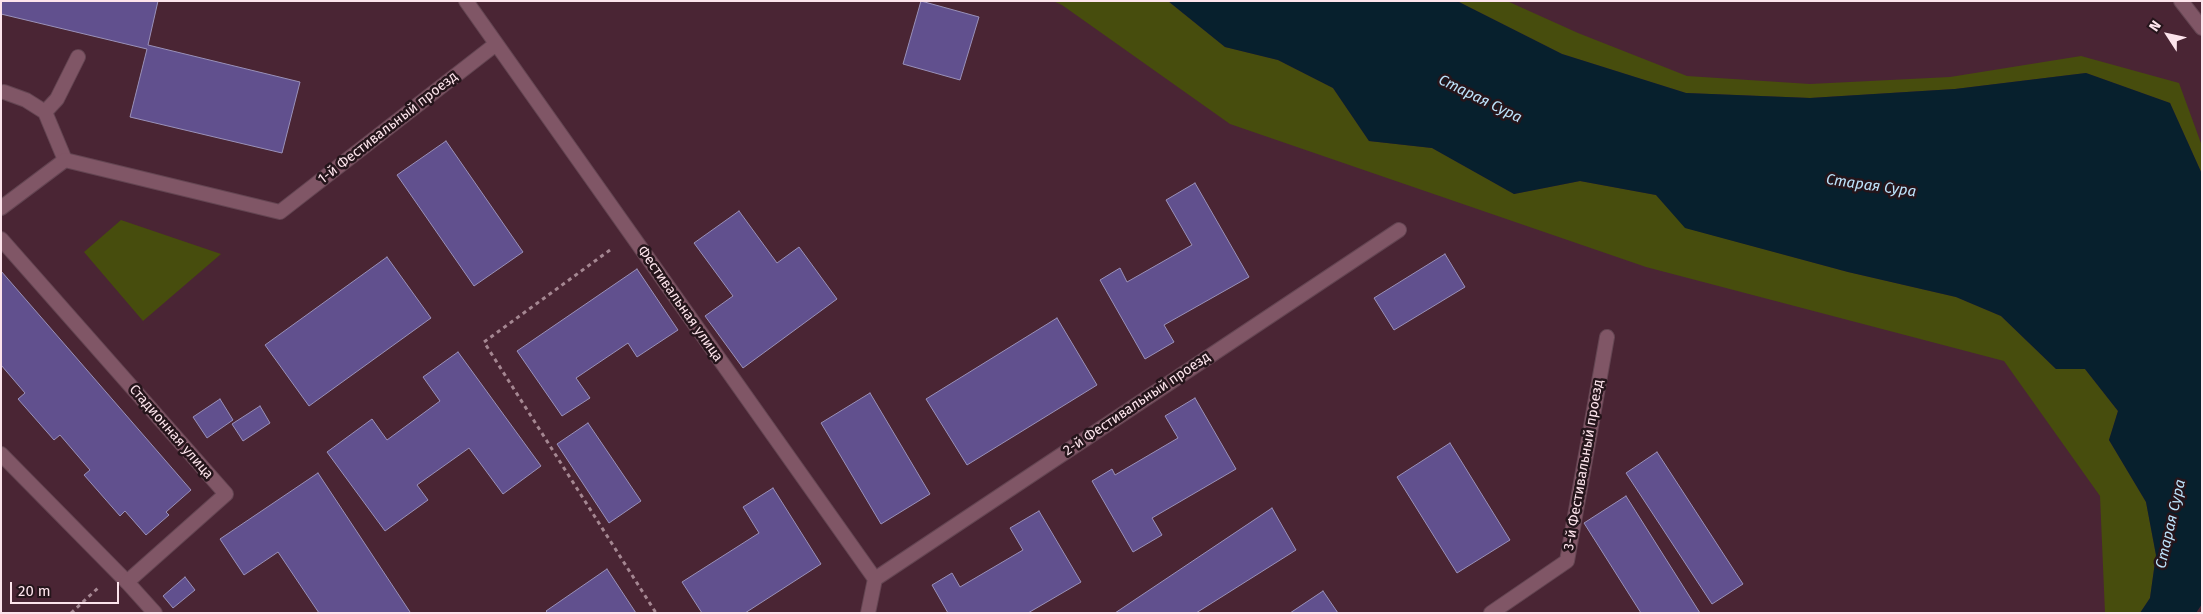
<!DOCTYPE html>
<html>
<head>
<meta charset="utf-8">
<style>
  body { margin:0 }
  #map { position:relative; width:2203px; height:614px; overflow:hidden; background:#4a2534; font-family:"Fira Sans",sans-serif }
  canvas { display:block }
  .frame { position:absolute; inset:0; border:2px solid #fde4ec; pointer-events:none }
  .north { position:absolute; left:2143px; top:10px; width:50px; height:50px; -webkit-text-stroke:4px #25151b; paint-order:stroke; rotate:305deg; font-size:14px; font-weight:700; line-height:20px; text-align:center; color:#fde4ec }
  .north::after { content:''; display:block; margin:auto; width:18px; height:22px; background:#fde4ec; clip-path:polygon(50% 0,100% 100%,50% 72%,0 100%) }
  .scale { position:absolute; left:10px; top:582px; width:109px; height:22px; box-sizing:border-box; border:2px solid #fde4ec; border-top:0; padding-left:6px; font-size:15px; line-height:18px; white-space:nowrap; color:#fde4ec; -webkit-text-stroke:4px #25151b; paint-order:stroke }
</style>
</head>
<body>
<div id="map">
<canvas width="2203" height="614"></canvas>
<div class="frame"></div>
<div class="north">N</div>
<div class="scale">20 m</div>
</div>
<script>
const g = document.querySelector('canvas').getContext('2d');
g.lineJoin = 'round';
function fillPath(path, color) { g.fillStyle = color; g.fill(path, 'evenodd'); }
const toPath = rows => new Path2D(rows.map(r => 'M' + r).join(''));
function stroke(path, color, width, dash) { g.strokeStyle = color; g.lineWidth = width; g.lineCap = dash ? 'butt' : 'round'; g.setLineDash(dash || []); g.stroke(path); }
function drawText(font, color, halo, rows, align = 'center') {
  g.font = font + ' "Fira Sans",sans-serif'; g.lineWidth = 5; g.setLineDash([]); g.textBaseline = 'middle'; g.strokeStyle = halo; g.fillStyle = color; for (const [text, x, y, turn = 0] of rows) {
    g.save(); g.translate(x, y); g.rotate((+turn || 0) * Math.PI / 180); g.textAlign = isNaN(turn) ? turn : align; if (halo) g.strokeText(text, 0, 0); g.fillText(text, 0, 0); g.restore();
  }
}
fillPath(toPath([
  [1053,1,1168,1,1225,47,1278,60,1333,88,1369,141,1432,148,1514,194,1580,181,1656,195,1686,228,1848,272,1956,297,2001,316,2056,369,2085,369,2118,411,2109,440,2146,502,2156,555,2150,598,2140,613,2105,613,2100,496,2004,361,1646,267,1230,124,1062,5],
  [1457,1,1507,1,1578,33,1687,76,1810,84,1950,77,2081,56,2179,83,2202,146,2202,174,2170,103,2086,73,1955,89,1810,98,1686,93,1562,54],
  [121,220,221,254,143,321,84,252]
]), '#474d0d');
fillPath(toPath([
  [1168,1,1457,1,1562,54,1686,93,1810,98,1955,89,2086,73,2170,103,2202,174,2202,604,2196,613,2140,613,2150,598,2156,555,2146,502,2109,440,2118,411,2085,369,2056,369,2001,316,1956,297,1848,272,1685,228,1656,195,1580,181,1514,194,1432,148,1369,141,1333,88,1278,60,1225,47]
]), '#07202d');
const building = toPath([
  [1,1,158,1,148,45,300,82,282,153,130,117,147,49,1,14,1,1],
  [921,1,979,17,960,80,903,64,921,1],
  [446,141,523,252,474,286,397,175,446,141],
  [1195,183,1249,277,1164,325,1174,342,1145,359,1100,280,1120,268,1127,282,1192,245,1166,200,1195,183],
  [739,211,777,263,799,247,837,299,743,368,705,316,733,296,694,243,739,211],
  [1445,254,1465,287,1394,330,1374,298,1445,254],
  [387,257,431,318,309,406,265,345,387,257],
  [637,269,678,330,637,357,628,343,576,378,590,398,562,416,517,351,637,269],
  [1,271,191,490,166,512,169,515,146,535,125,511,120,516,84,475,90,470,60,435,54,440,18,399,25,393,1,365,1,271],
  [1057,318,1097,385,967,465,926,399,1057,318],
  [458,352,541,466,503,494,469,448,417,485,428,500,385,531,327,452,372,419,387,440,440,401,423,377,458,352],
  [870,393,930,494,881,524,821,423,870,393],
  [1195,398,1236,469,1152,518,1162,535,1133,552,1092,481,1112,469,1115,475,1178,438,1165,416,1195,398],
  [220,399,233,420,207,438,193,417,220,399],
  [260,406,270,423,243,441,232,424,260,406],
  [588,423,641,501,609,523,557,444,588,423],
  [1450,443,1510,540,1457,573,1397,477,1450,443],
  [1657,452,1743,584,1712,604,1626,473,1657,452],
  [318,473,410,612,409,613,319,613,278,552,244,575,220,539,318,473],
  [773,488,821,564,745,613,702,613,682,582,759,533,743,507,773,488],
  [1626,496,1700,613,1641,613,1584,523,1626,496],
  [1272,508,1296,550,1196,613,1115,613,1272,508],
  [1039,511,1081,582,1028,613,948,613,932,585,952,573,960,587,1023,550,1010,528,1039,511],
  [607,569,636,613,548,613,546,611,607,569],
  [185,577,195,590,173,608,163,596,185,577],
  [1323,591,1338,613,1290,613,1323,591]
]);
fillPath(building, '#61508e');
stroke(building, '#9a91b9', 1);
const service = toPath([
  [4,92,26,100,45,112,65,160],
  [45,112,57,99,78,57],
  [1,454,127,582]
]);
const minor = toPath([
  [466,1,875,579,868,613],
  [2181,1,2202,28],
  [1,208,65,160,280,212,496,44],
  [1,239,226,494,127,582,155,613],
  [875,579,1399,230],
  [1491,613,1567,561,1607,337]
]);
stroke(service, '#644552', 16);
stroke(minor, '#644552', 16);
stroke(toPath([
  [610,250,484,342,656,613],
  [71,613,98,588]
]), '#a58792', 3, [4, 4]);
stroke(service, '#805666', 14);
stroke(minor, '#805666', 14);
drawText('14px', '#fde4ec', '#25151b', [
  ["1-й Фестивальный проезд",388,128,-38],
  ["Фестивальная улица",680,304,55],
  ["2-й Фестивальный проезд",1137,404,-34],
  ["Стадионная улица",171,432,49],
  ["3-й Фестивальный проезд",1584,465,-80]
]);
drawText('italic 15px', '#bde3fb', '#25151b', [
  ["Старая Сура",1480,99,26],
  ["Старая Сура",1871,186,8],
  ["Старая Сура",2171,524,-77]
]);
</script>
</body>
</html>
